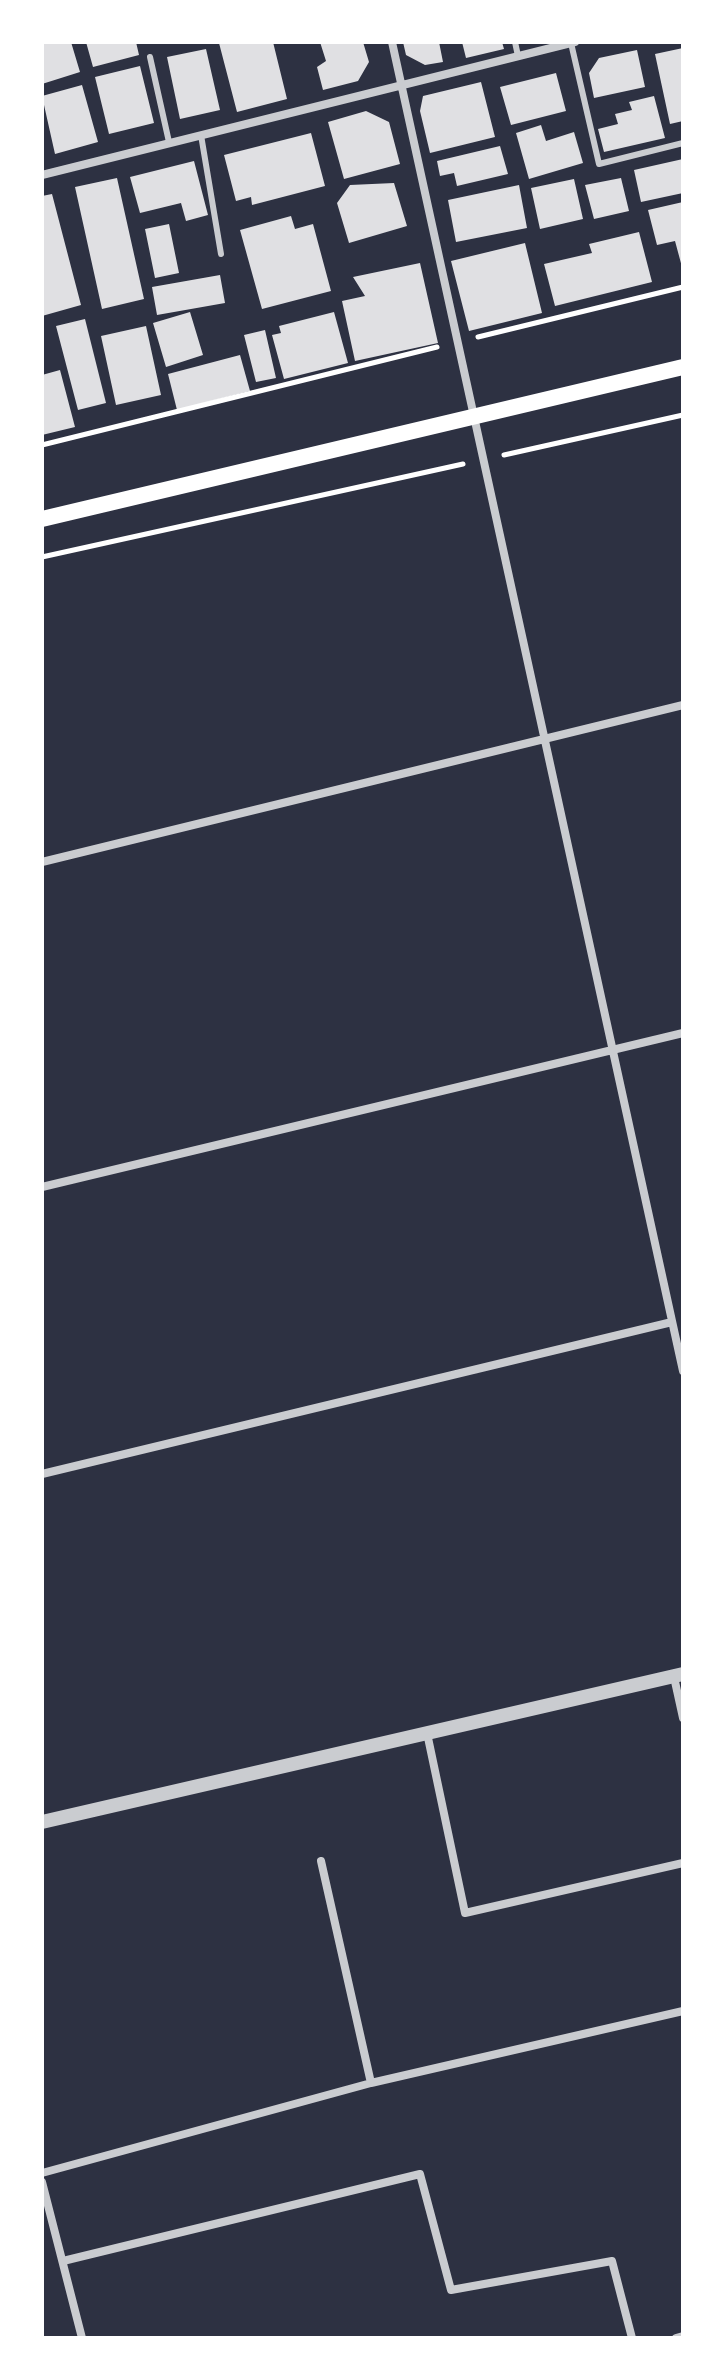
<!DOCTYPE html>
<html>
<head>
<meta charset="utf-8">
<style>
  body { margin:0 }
  #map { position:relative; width:725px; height:2380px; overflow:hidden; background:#2d3142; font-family:"Golos Text",sans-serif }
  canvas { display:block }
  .frame { position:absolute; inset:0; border:44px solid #fff; pointer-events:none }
</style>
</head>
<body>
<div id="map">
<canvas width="725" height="2380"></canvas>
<div class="frame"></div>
</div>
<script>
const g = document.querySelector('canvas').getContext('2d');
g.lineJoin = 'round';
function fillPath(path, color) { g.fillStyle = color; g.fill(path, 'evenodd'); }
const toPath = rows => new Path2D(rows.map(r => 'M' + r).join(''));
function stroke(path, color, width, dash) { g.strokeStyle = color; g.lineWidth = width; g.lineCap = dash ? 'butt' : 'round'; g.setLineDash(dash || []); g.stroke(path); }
fillPath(toPath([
  [42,42,71,42,80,72,42,84],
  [86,42,136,42,139,55,93,67],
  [273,42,287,99,237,112,219,43],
  [320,42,363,42,369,62,358,81,323,90,317,67,326,61],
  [403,42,439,42,443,62,425,65,406,55],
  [462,42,502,42,504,49,466,58],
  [683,48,683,121,670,124,655,54],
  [206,49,220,110,180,119,167,57],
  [637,50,645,87,594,98,589,73,599,58],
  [140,66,154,123,109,134,95,77],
  [556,73,566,111,511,125,500,87],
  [481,82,495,137,430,153,420,111,423,96],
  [82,85,98,142,55,154,42,96],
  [654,96,665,138,604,152,598,129,618,124,615,114,632,110,629,102],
  [366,111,389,122,400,164,344,179,328,122],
  [541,125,546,141,574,132,583,163,529,179,516,133],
  [311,133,325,186,252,205,251,197,236,201,224,155],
  [500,146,508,174,457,186,454,173,440,176,437,161],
  [683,159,683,193,641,202,634,170],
  [194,161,208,215,186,221,181,203,140,213,130,177],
  [117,178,144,299,102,309,75,187],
  [621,178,629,211,594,219,585,185],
  [574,179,583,219,540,229,531,188],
  [394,183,407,226,349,243,337,203,350,185],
  [519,185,527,228,456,242,448,200],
  [52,194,81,305,42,316,42,196],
  [683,202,683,267,682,267,675,241,657,245,648,210],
  [291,216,295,229,313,224,331,291,262,309,240,230],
  [169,224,179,273,155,278,145,229],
  [639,232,652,282,555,306,544,264,592,253,589,244],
  [525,243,542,313,469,331,451,261],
  [420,263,438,343,355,361,342,301,365,296,353,277],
  [220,275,225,303,157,315,152,287],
  [190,312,203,355,166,367,153,323],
  [334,312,348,363,284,379,272,335,281,333,279,326],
  [85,319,106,403,78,410,56,326],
  [146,326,161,395,116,405,101,336],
  [265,330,276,378,256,382,244,335],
  [240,355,250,391,177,410,168,374],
  [60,370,75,427,42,435,42,375]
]), '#e0e0e3');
stroke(toPath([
  [478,337,683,287],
  [42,445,437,347],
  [504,455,683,415],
  [42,557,463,464]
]), '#fff', 5);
stroke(toPath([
  [515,42,518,56],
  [571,43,599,164,683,143],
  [150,57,169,142],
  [201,135,221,254]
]), '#caccd0', 6);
stroke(toPath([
  [392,42,683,1371],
  [42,175,575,42],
  [42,862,683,705],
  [42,1187,683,1033],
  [42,1474,672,1322],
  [674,1677,683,1718],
  [427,1733,465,1913,683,1863],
  [321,1861,371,2083],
  [42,2173,371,2083,683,2011],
  [42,2182,82,2338],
  [63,2261,420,2174,451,2290,612,2261,632,2338],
  [676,2338,683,2336]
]), '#caccd0', 8);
stroke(toPath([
  [42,1822,683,1674]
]), '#caccd0', 14);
stroke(toPath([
  [42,519,683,367]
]), '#fff', 16);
</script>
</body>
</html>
